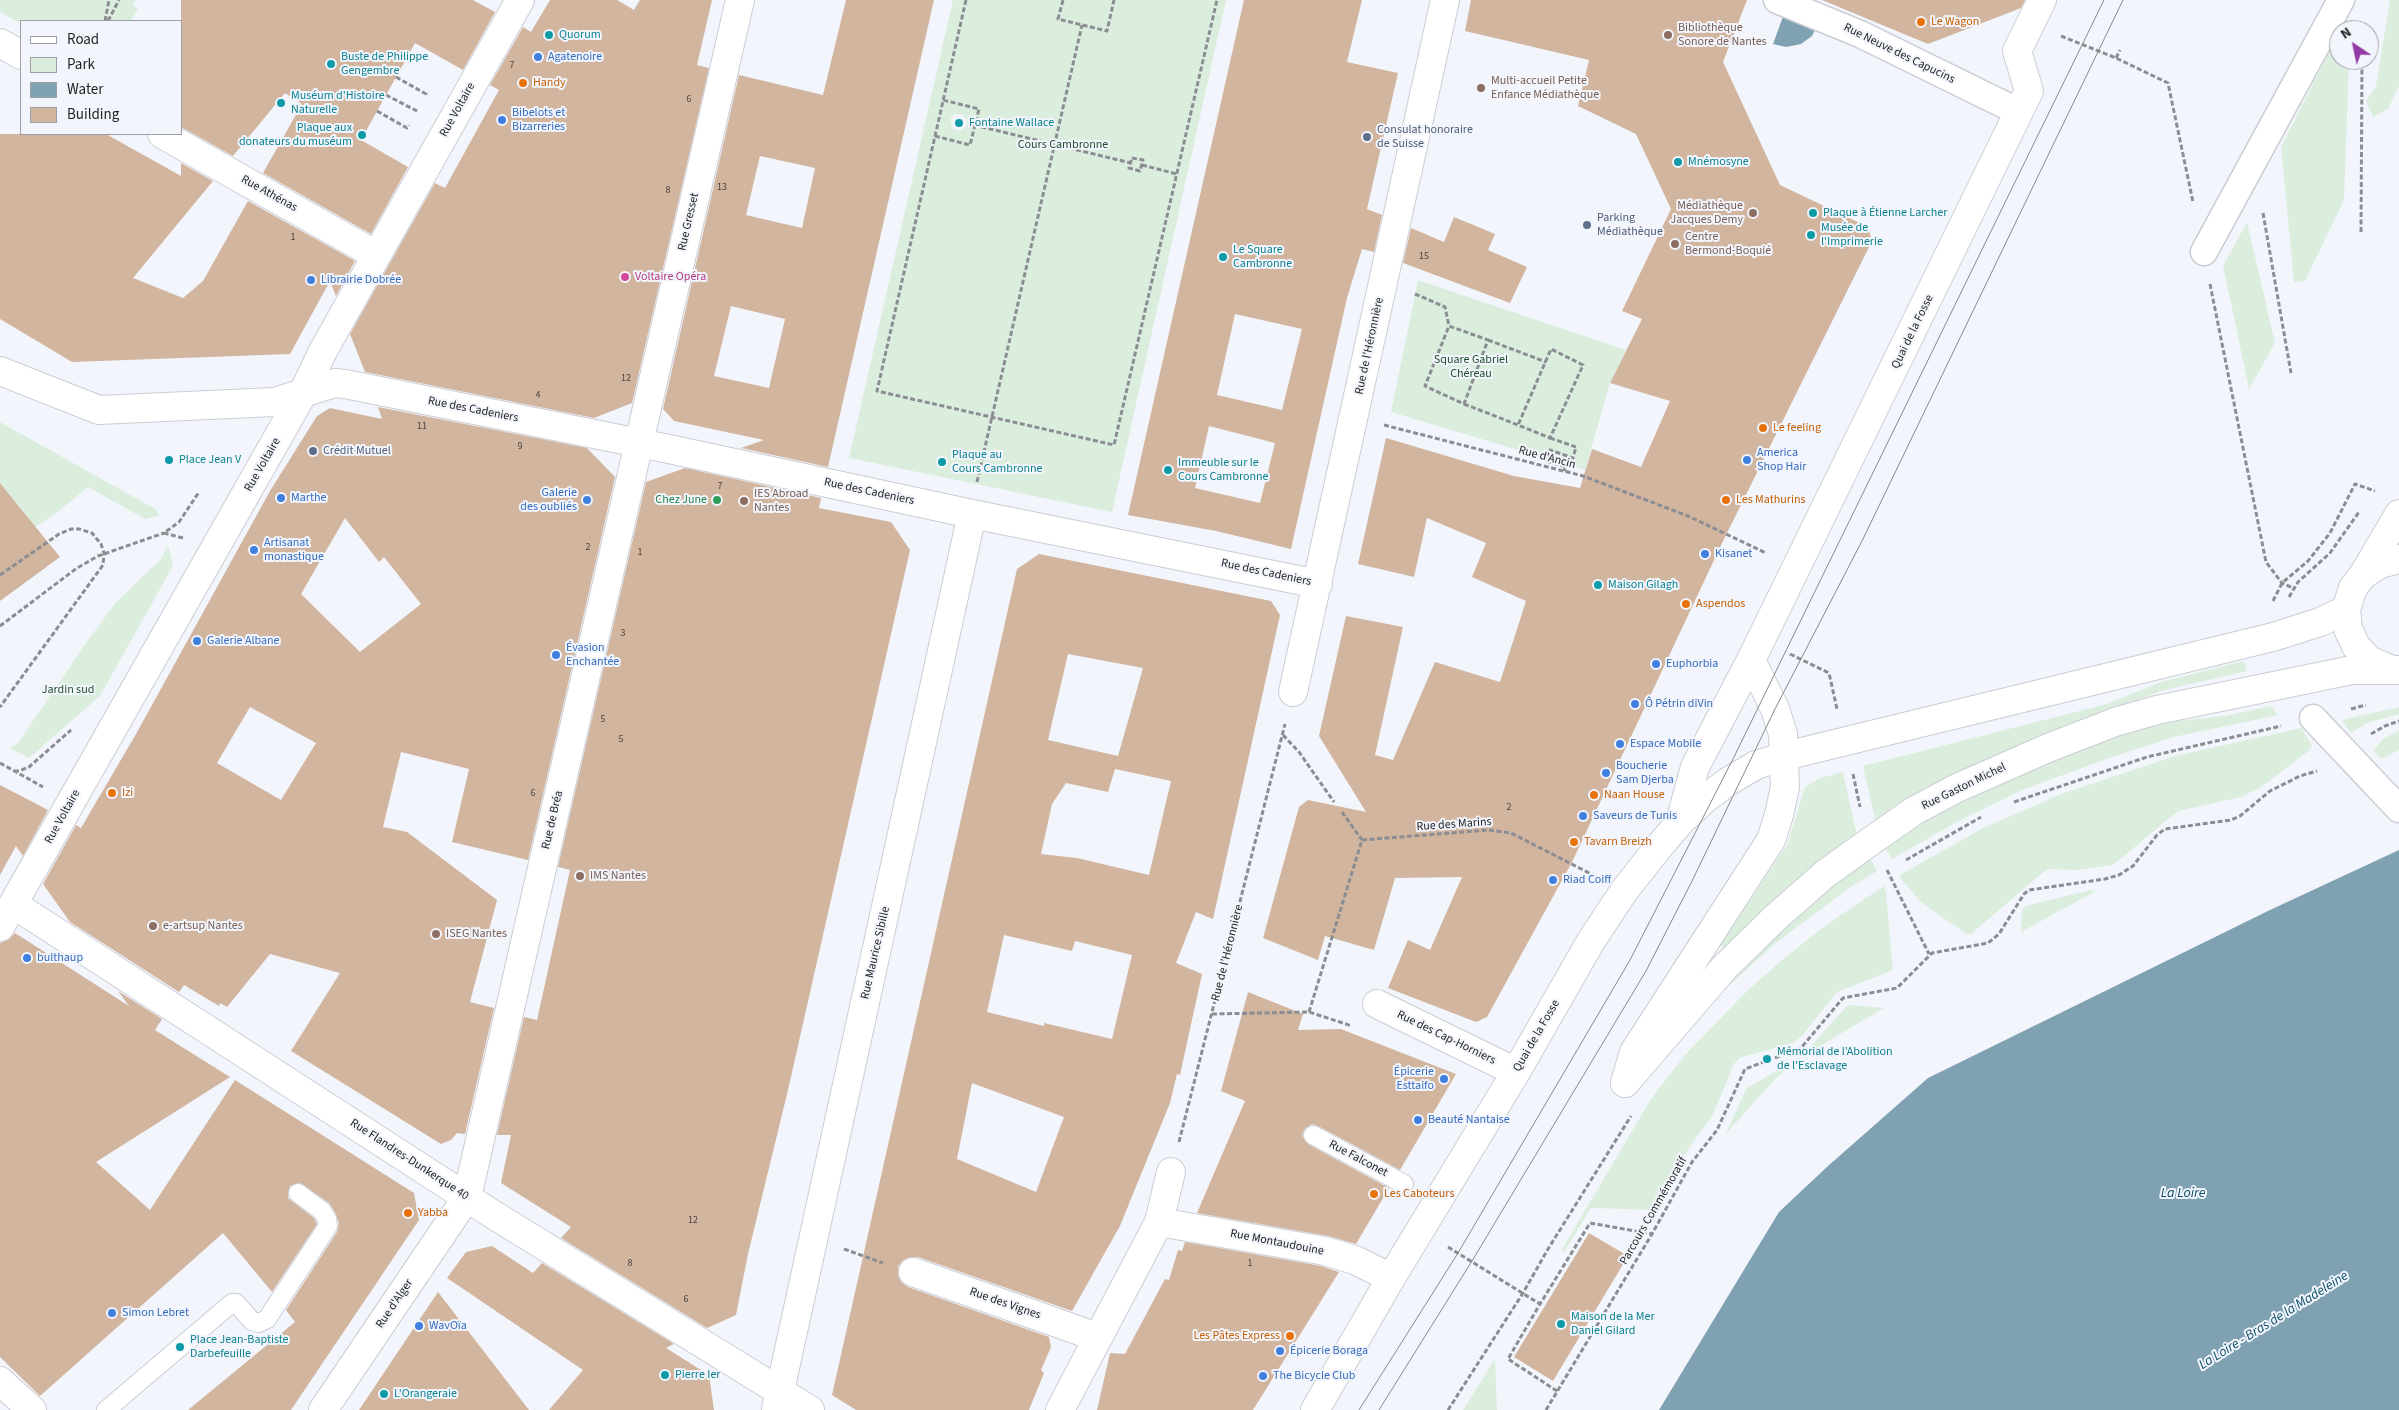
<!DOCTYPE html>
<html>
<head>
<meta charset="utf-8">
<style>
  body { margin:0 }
  #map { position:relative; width:2399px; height:1410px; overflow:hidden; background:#f3f5fc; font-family:"Source Sans 3",sans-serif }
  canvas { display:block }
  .legend { position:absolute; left:20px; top:20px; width:162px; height:115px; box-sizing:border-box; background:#f3f5fc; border:1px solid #9e9fa4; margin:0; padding:6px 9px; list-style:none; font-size:15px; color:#1e1f21 }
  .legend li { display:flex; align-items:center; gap:10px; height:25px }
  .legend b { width:25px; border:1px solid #9e9fa4 }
  .north { position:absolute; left:2329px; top:20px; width:50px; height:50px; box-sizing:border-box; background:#f3f5fc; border:1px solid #9e9fa4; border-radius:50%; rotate:326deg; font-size:14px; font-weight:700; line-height:20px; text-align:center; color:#1e1f21 }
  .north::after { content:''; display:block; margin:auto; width:18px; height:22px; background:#943aa5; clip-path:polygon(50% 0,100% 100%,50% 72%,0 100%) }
</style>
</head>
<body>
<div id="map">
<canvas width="2399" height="1410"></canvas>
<ul class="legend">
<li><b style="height:6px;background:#fff"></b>Road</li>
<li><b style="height:14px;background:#dbeede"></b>Park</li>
<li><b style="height:14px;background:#7fa1b1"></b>Water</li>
<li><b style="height:14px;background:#d1b59f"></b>Building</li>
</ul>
<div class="north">N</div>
</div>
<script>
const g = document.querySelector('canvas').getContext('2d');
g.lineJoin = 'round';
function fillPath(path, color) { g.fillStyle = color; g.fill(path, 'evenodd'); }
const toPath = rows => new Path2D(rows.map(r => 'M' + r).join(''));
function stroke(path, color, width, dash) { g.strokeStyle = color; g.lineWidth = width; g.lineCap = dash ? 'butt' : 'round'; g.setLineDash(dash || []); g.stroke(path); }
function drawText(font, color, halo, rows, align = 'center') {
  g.font = font + ' "Source Sans 3",sans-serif'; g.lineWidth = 4; g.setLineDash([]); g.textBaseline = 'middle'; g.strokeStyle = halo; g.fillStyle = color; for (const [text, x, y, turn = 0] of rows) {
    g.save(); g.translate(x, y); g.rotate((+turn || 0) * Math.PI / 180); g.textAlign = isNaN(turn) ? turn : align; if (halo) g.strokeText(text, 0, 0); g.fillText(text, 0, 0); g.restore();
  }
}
fillPath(toPath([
  [0,0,136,0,133,5,138,8,131,21,21,21,21,24,0,12],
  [953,0,1226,0,1112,512,849,458],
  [955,114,963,115,967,119,967,125,961,131,953,129,951,124,951,118],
  [2390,0,2399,0,2399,86,2388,109,2373,117,2366,101,2376,86],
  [2331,48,2339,49,2339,60,2349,60,2344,200,2305,281,2294,282,2281,147],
  [2247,222,2275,343,2249,389,2223,266],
  [1418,280,1626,350,1610,383,1585,470,1391,412],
  [0,422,157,510,159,516,145,519,88,487,55,514,10,544,29,518,0,483],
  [168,545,173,566,100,696,29,758,10,748,18,743,86,643,116,602,161,559],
  [2244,661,2247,671,2164,690,2116,708,1876,824,1863,766,2107,704,2161,682],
  [2271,706,2278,715,2174,737,2118,755,2022,790,1959,821,1892,859,1882,843,1916,822,2072,747,2153,724,2224,716],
  [2399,707,2399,714,2367,723,2351,733,2342,720],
  [2301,728,2312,745,2310,750,2261,787,2241,797,2178,811,2113,865,2079,870,2047,869,1971,934,1966,934,1921,902,1900,878,1900,875,1983,828,2061,794,2175,756],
  [2399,730,2399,750,2381,759,2373,751,2383,739],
  [1843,772,1857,836,1816,865,1723,948,1721,944,1787,845,1805,787,1820,778],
  [1867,853,1877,871,1849,888,1776,943,1715,998,1713,991],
  [1884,886,1886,893,1893,970,1837,992,1802,1036,1793,1043,1739,1058,1734,1064,1712,1116,1677,1165,1660,1208,1653,1210,1591,1208,1564,1252,1561,1251,1651,1099,1684,1056,1747,991,1782,960,1826,925],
  [2091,890,2096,891,2021,932,2022,910,2025,906],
  [1850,1005,1884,1008,1803,1056,1776,1078,1725,1135,1747,1088,1802,1056,1846,1007],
  [1495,1359,1497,1410,1463,1410]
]), '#dbeede');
fillPath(toPath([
  [1785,11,1818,24,1812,36,1801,44,1786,47,1773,44],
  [2399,850,2399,1410,1659,1410,1779,1212,1828,1166,1928,1078,2270,910]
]), '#7fa1b1');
fillPath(toPath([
  [181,0,473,0,495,12,463,70,415,43,361,140,408,167,371,234,263,173,302,104,285,93,233,156,181,127],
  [550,0,617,0,634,10,640,0,712,0,697,65,709,68,632,403,594,418,365,372,350,334,435,183,445,188,499,90,490,85,523,27,531,32],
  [846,0,934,0,828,467,741,448,764,440,674,421,663,409,739,75,823,95],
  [760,156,815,168,802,228,746,215],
  [731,306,785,319,769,388,714,376],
  [1244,0,1362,0,1347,62,1398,73,1367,209,1382,215,1374,252,1362,249,1347,298,1291,549,1216,531,1128,515],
  [1235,314,1302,329,1282,410,1217,395],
  [1209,426,1275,443,1260,503,1195,488],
  [1471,0,1747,0,1723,62,1780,185,1868,227,1872,241,1724,539,1572,862,1487,1017,1476,1022,1388,988,1408,940,1430,950,1462,877,1395,878,1374,950,1325,936,1318,960,1263,938,1299,807,1308,800,1366,812,1319,736,1346,616,1403,627,1375,755,1393,760,1435,662,1500,682,1526,601,1472,577,1486,543,1427,518,1414,577,1358,564,1386,438,1514,476,1580,488,1592,449,1641,467,1670,401,1610,383,1642,319,1622,311,1671,209,1636,134,1578,106,1589,60,1465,31],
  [1822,0,2025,0,2021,8,1928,44],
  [0,134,106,134,181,176,181,163,213,181,133,278,183,298,203,281,248,201,355,261,336,296,330,281,290,354,72,362,0,319],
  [1454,217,1495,234,1488,250,1527,267,1510,303,1403,263,1411,228,1444,242],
  [378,407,587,448,615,477,528,860,452,842,469,769,401,752,383,827,407,832,497,900,470,1002,494,1008,465,1134,457,1133,451,1140,441,1144,291,1051,340,973,270,954,227,1007,220,1003,219,1006,184,985,179,992,70,922,43,884,76,825,81,828,136,734,270,491,317,416,330,408,382,419],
  [345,518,379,562,384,557,421,604,360,652,301,594],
  [250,707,316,743,281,800,217,763],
  [685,468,821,498,819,508,891,522,910,550,788,1090,748,1254,736,1315,707,1328,561,1238,571,1227,501,1183,511,1135,497,1135,524,1017,537,1020,570,870,558,867,646,482],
  [0,483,60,557,0,601],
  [1039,554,1271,601,1280,615,1213,919,1196,912,1176,963,1202,974,1180,1075,1177,1074,1170,1103,1120,1226,1072,1311,918,1257,911,1257,903,1260,898,1267,898,1275,901,1282,908,1287,1049,1337,1051,1347,1041,1370,1044,1373,1029,1410,856,1410,832,1395,1017,569],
  [1068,654,1143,668,1118,756,1048,740],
  [1115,769,1171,781,1149,875,1077,858,1041,854,1052,804,1066,783,1108,792],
  [1004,935,1072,951,1075,941,1132,955,1112,1039,1044,1023,1044,1026,987,1012],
  [972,1083,1064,1117,1036,1192,957,1159],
  [0,785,48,810,23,856,16,846,0,875],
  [15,933,129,1006,118,991,162,1019,155,1030,230,1077,96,1162,150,1210,235,1080,414,1193,419,1220,291,1410,188,1410,295,1322,286,1310,337,1232,339,1224,336,1214,329,1203,300,1183,290,1186,288,1198,314,1218,317,1224,272,1292,223,1233,40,1396,0,1357,0,943,8,940],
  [1248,992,1303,1014,1298,1030,1341,1029,1456,1074,1400,1170,1318,1126,1312,1124,1304,1130,1302,1136,1308,1144,1389,1188,1356,1244,1328,1236,1197,1213,1245,1101,1221,1091],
  [1589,1233,1628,1256,1553,1381,1514,1357],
  [1185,1242,1321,1266,1339,1272,1253,1410,1097,1410,1110,1353,1125,1354,1165,1279,1169,1280,1178,1250,1182,1251],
  [492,1246,533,1273,542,1263,674,1344,666,1348,709,1375,714,1410,549,1410,583,1370,447,1278,466,1252],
  [438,1292,529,1410,359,1410]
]), '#d1b59f');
const service = toPath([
  [1313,1135,1404,1184],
  [106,1410,232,1303,236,1303,252,1321,259,1323,267,1319,328,1226,327,1219,322,1211,298,1193]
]);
const pedestrian = toPath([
  [1777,0,1860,34,2019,112],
  [2204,252,2341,0],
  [2313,718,2399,809]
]);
const minor = toPath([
  [0,43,21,55],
  [162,134,376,255],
  [0,371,99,410,274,402,335,383,345,384,669,449,972,514,1318,584],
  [1293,692,1445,0],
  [1680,822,1695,767,1751,660,2029,91,2017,51,2042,0],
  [13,904,494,1215,810,1410],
  [0,927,303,393,323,351,520,0],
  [1377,1004,1516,1072],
  [1625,1083,1634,1052,1771,840,1779,815,1785,787,1783,734,1775,709,1751,660],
  [1159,1222,1171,1172],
  [913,1272,1097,1337],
  [0,1381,32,1410],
  [776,1409,972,514],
  [323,1410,467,1197,740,0],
  [1060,1410,1159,1222,1325,1251,1355,1260,1391,1278]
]);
const secondary = toPath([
  [2363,575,2399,514]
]);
const primary = toPath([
  [2390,669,2369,660,2356,646,2348,629,2346,610,2353,588,2363,575,2380,564,2399,559],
  [1625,1083,1724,968,1775,918,1825,874,1871,841,1914,811,1957,788,2048,748,2115,722,2157,710,2352,670,2398,670],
  [1315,1410,1391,1278,1516,1072,1591,941,1624,891,1658,848,1680,822,1706,798,1729,781,1756,765,1785,756,2273,637,2320,622,2346,610]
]);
stroke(service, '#cacdd3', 20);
stroke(pedestrian, '#cacdd3', 29);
stroke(minor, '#cacdd3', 30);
stroke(secondary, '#cacdd3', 30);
stroke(primary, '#cacdd3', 30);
stroke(toPath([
  [966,0,877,391,1114,445,1217,0],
  [1063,0,1058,19,1107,31,1114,0],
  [105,21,109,0],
  [108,21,119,0],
  [2061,36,2116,58,2168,83,2193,202],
  [2116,58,2120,50],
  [396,77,426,94,425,96],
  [386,95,419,112],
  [377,111,407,128,409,125],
  [974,125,1131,163],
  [935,136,970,145,979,109,943,100],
  [1132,158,1143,160,1140,171,1129,168,1132,158],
  [1142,165,1177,174],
  [2263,213,2291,373],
  [2361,232,2362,60],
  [2210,284,2266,562,2282,583,2293,588],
  [1415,294,1445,307,1449,326,1488,340,1464,404,1425,386,1449,326],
  [1488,340,1546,362],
  [1464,404,1518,425,1550,438,1583,365,1551,349,1518,425],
  [1384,425,1583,476,1688,516,1766,553],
  [1550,438,1576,447,1573,458,1550,450,1546,461,1566,467,1564,471],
  [977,482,1082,25],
  [183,538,164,533,179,522,199,492],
  [0,575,59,534,71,529,79,529,92,533,101,544,104,553,103,565,0,707],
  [2289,597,2298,582,2330,553,2359,512],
  [2273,601,2282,583,2308,561,2330,533,2355,484,2375,491],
  [0,626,77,568,98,556,164,533],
  [1790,654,1829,673,1837,709],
  [2351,709,2366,705],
  [2371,734,2385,726,2399,721],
  [1283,735,1299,752,1334,802],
  [0,763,43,787],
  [14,771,19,771,29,767,71,730],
  [1853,774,1860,807],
  [2014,802,2147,757,2281,726],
  [1342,812,1362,840],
  [1362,840,1489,830,1511,833,1595,876],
  [1906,860,1981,817],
  [1887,870,1929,954],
  [1309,1012,1362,840],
  [1212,1014,1309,1012,1352,1026],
  [1179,1142,1285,724],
  [1448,1247,1540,1304],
  [844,1249,883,1263],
  [1557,1391,1508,1359,1540,1304,1590,1223,1652,1234],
  [1448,1410,1523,1293,1548,1249,1631,1116],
  [1546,1410,1652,1234,1692,1162,1717,1130,1745,1069,1801,1048,1843,998,1897,988,1932,953,1988,943,1999,934,2024,894,2029,890,2105,879,2119,875,2133,866,2157,835,2165,829,2231,820,2240,816,2270,791,2300,776,2317,771]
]), '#8c8d92', 3, [5, 2.5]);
stroke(service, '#fff', 18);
stroke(pedestrian, '#fff', 26);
stroke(minor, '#fff', 28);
stroke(secondary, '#fff', 28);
stroke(primary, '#fff', 28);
stroke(toPath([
  [1359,1410,1458,1253,1630,960,1734,757,2104,0],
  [1379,1410,1472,1261,1646,971,1692,881,1775,709,1863,539,2123,0]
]), '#86888c', 1);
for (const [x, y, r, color] of [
  [1921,22,5,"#e8710a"],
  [549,35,5,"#0f9aa8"],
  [1668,35,5,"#8d6e63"],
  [538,57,5,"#3f7fe0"],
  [331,64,5,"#0f9aa8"],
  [523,83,5,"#e8710a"],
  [1481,88,5,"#8d6e63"],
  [281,103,5,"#0f9aa8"],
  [502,120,5,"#3f7fe0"],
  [959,123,5,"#0f9aa8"],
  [362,135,5,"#0f9aa8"],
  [1367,137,5,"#5c6f8a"],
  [1678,162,5,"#0f9aa8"],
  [1753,213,5,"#8d6e63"],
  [1813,213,5,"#0f9aa8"],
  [1587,225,5,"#5c6f8a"],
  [1811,235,5,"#0f9aa8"],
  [1675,244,5,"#8d6e63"],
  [1223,257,5,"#0f9aa8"],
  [625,277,5,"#d1479c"],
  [311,280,5,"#3f7fe0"],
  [1763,428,5,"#e8710a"],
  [313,451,5,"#5c6f8a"],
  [169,460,5,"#0f9aa8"],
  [1747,460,5,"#3f7fe0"],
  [942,462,5,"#0f9aa8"],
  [1168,470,5,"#0f9aa8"],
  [281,498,5,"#3f7fe0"],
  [587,500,5,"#3f7fe0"],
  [717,500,5,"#2e9e5b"],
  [1726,500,5,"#e8710a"],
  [744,501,5,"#8d6e63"],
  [254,550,5,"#3f7fe0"],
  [1705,554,5,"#3f7fe0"],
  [1598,585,5,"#0f9aa8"],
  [1686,604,5,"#e8710a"],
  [197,641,5,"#3f7fe0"],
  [556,655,5,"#3f7fe0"],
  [1656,664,5,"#3f7fe0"],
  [1635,704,5,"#3f7fe0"],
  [1620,744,5,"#3f7fe0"],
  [1606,773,5,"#3f7fe0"],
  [112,793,5,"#e8710a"],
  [1594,795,5,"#e8710a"],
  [1583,816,5,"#3f7fe0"],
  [1574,842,5,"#e8710a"],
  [580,876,5,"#8d6e63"],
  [1553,880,5,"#3f7fe0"],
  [153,926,5,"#8d6e63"],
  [436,934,5,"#8d6e63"],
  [27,958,5,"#3f7fe0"],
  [1767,1059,5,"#0f9aa8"],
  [1444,1079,5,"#3f7fe0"],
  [1418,1120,5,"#3f7fe0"],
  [1374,1194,5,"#e8710a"],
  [408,1213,5,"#e8710a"],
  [112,1313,5,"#3f7fe0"],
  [1561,1324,5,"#0f9aa8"],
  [419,1326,5,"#3f7fe0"],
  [1290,1336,5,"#e8710a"],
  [180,1347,5,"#0f9aa8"],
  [1280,1351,5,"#3f7fe0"],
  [665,1375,5,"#0f9aa8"],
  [1263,1376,5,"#3f7fe0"],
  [384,1394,5,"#0f9aa8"]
]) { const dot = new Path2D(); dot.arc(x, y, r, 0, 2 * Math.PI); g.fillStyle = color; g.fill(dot); stroke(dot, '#f3f5fc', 2); }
drawText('10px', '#4b4440', null, [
  ["7",512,66],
  ["6",689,100],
  ["13",722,188],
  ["8",668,191],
  ["1",293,238],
  ["15",1424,257],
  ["12",626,379],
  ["4",538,396],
  ["11",422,427],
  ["9",520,447],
  ["7",720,487],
  ["2",588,548],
  ["1",640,553],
  ["3",623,634],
  ["5",603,720],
  ["5",621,740],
  ["6",533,794],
  ["2",1509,808],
  ["12",693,1221],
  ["8",630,1264],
  ["1",1250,1264],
  ["6",686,1300]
]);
drawText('12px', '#c56008', '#f3f5fc', [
  ["Le Wagon",1931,22],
  ["Handy",533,83],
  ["Le feeling",1773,428],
  ["Les Mathurins",1736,500],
  ["Aspendos",1696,604],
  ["Izi",122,793],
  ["Naan House",1604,795],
  ["Tavarn Breizh",1584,842],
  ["Les Caboteurs",1384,1194],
  ["Yabba",418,1213],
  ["Les Pâtes Express",1280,1336,"right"]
], 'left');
drawText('12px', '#785e54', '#f3f5fc', [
  ["Bibliothèque",1678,28],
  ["Sonore de Nantes",1678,42],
  ["Multi-accueil Petite",1491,81],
  ["Enfance Médiathèque",1491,95],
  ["Médiathèque",1743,206,"right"],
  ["Jacques Demy",1743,220,"right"],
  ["Centre",1685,237],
  ["Bermond-Boquié",1685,251],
  ["IES Abroad",754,494],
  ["Nantes",754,508],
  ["IMS Nantes",590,876],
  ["e-artsup Nantes",163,926],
  ["ISEG Nantes",446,934]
], 'left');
drawText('12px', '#0d838f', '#f3f5fc', [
  ["Quorum",559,35],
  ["Buste de Philippe",341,57],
  ["Gengembre",341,71],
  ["Muséum d'Histoire",291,96],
  ["Naturelle",291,110],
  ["Fontaine Wallace",969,123],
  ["Plaque aux",352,128,"right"],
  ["donateurs du muséum",352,142,"right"],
  ["Mnémosyne",1688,162],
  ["Plaque à Étienne Larcher",1823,213],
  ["Musée de",1821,228],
  ["l'Imprimerie",1821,242],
  ["Le Square",1233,250],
  ["Cambronne",1233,264],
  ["Plaque au",952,455],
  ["Cours Cambronne",952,469],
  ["Place Jean V",179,460],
  ["Immeuble sur le",1178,463],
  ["Cours Cambronne",1178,477],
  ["Maison Gilagh",1608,585],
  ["Mémorial de l’Abolition",1777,1052],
  ["de l’Esclavage",1777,1066],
  ["Maison de la Mer",1571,1317],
  ["Daniel Gilard",1571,1331],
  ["Place Jean-Baptiste",190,1340],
  ["Darbefeuille",190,1354],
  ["Pierre Ier",675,1375],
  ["L'Orangeraie",394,1394]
], 'left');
drawText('12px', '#1e1f21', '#f3f5fc', [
  ["Rue Neuve des Capucins",1899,54,26],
  ["Rue Voltaire",458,110,-61],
  ["Rue Athénas",269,194,29],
  ["Rue Gresset",689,222,-77],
  ["Quai de la Fosse",1913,332,-64],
  ["Rue de l'Héronnière",1370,346,-78],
  ["Rue des Cadeniers",473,410,11],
  ["Rue d'Ancin",1547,458,15],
  ["Rue Voltaire",263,465,-60],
  ["Rue des Cadeniers",869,492,12],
  ["Rue des Cadeniers",1266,573,12],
  ["Rue Gaston Michel",1964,787,-26],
  ["Rue Voltaire",63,817,-61],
  ["Rue de Bréa",553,820,-77],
  ["Rue des Marins",1454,825,-4],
  ["Rue Maurice Sibille",876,953,-77],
  ["Rue de l'Héronnière",1228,953,-76],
  ["Quai de la Fosse",1537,1036,-60],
  ["Rue des Cap-Horniers",1446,1038,26],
  ["Rue Falconet",1358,1159,28],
  ["Rue Flandres-Dunkerque 40",409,1160,33],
  ["Parcours Commémoratif",1654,1211,-60],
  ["Rue Montaudouine",1277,1243,11],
  ["Rue d'Alger",395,1304,-56],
  ["Rue des Vignes",1005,1304,19]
]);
drawText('12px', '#366cbe', '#f3f5fc', [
  ["Agatenoire",548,57],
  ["Bibelots et",512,113],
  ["Bizarreries",512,127],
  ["Librairie Dobrée",321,280],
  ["America",1757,453],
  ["Shop Hair",1757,467],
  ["Galerie",577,493,"right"],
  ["des oubliés",577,507,"right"],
  ["Marthe",291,498],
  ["Artisanat",264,543],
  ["monastique",264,557],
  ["Kisanet",1715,554],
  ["Galerie Albane",207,641],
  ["Évasion",566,648],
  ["Enchantée",566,662],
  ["Euphorbia",1666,664],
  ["Ô Pétrin diVin",1645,704],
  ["Espace Mobile",1630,744],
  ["Boucherie",1616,766],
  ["Sam Djerba",1616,780],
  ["Saveurs de Tunis",1593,816],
  ["Riad Coiff",1563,880],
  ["bulthaup",37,958],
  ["Épicerie",1434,1072,"right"],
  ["Esttaifo",1434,1086,"right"],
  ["Beauté Nantaise",1428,1120],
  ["Simon Lebret",122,1313],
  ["WavOïa",429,1326],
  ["Épicerie Boraga",1290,1351],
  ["The Bicycle Club",1273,1376]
], 'left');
drawText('12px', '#4e5e75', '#f3f5fc', [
  ["Consulat honoraire",1377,130],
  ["de Suisse",1377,144],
  ["Parking",1597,218],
  ["Médiathèque",1597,232],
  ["Crédit Mutuel",323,451]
], 'left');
drawText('12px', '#214e2e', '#f3f5fc', [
  ["Cours Cambronne",1063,145],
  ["Square Gabriel",1471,360],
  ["Chéreau",1471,374],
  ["Jardin sud",68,690]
]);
drawText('12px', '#b23c85', '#f3f5fc', [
  ["Voltaire Opéra",635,277]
], 'left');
drawText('12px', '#27864d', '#f3f5fc', [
  ["Chez June",707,500]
], 'right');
drawText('italic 14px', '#094e67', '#f3f5fc', [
  ["La Loire",2183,1194],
  ["La Loire - Bras de la Madeleine",2274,1321,-32]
]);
</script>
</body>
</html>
